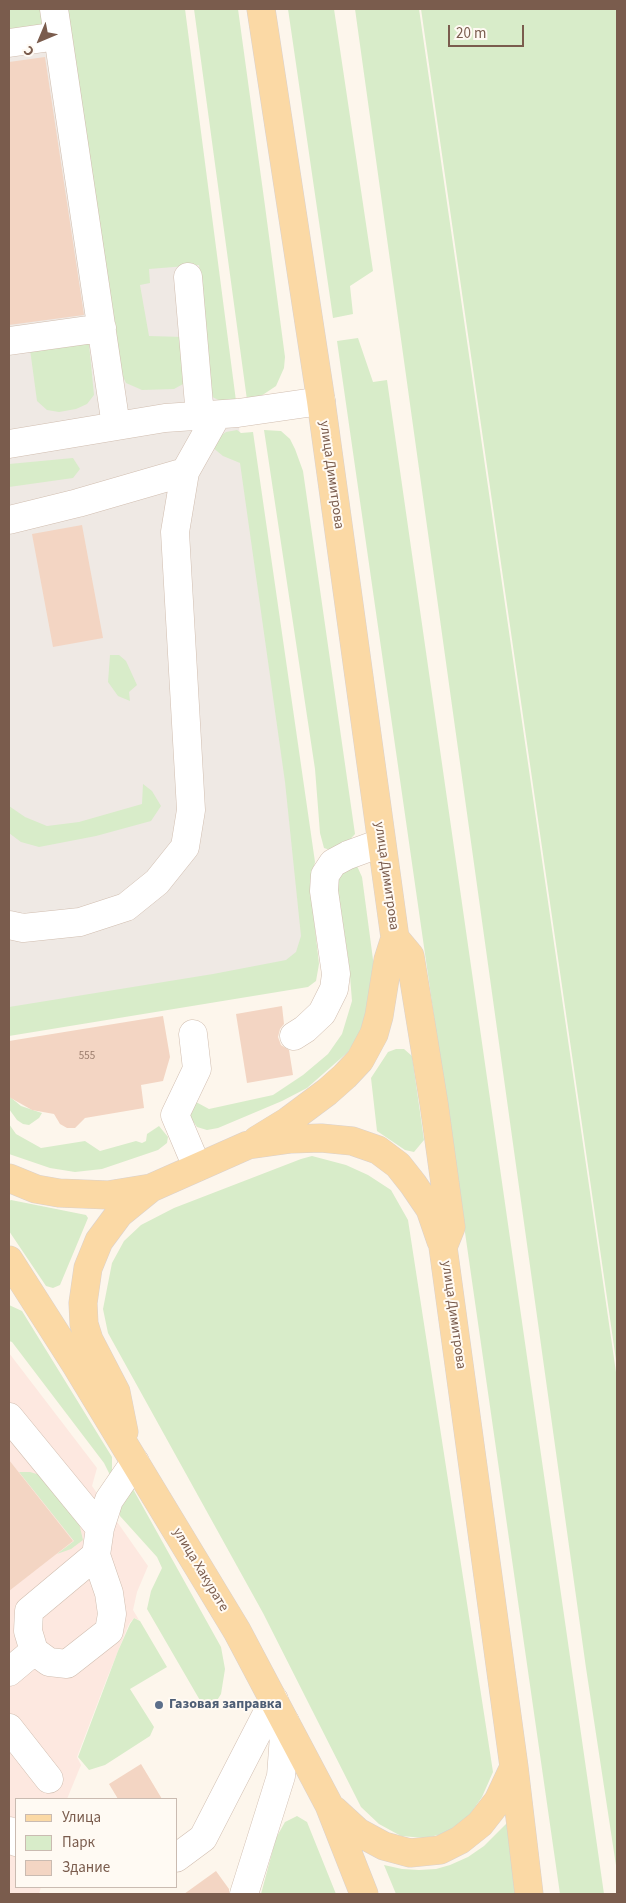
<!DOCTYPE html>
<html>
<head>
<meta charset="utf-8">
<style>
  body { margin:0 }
  #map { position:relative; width:626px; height:1903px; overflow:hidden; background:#fdf6ec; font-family:"Source Sans 3",sans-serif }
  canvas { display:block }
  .frame { position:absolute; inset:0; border:10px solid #7a5c4d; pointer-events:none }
  .legend { position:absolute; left:15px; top:1798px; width:162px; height:90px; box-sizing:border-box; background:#fffaf3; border:1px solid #cabbb1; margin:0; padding:6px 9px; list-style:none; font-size:15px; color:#7a5c4d }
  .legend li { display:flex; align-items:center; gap:10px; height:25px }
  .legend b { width:25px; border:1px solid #cabbb1 }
  .north { position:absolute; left:15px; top:15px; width:50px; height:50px; -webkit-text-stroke:4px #fffaf3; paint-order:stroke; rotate:225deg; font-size:14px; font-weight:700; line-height:20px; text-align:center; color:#7a5c4d }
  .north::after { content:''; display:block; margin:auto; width:18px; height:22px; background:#7a5c4d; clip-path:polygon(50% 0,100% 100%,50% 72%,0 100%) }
  .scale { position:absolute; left:448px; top:25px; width:76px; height:22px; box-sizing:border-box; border:2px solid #7a5c4d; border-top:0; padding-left:6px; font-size:15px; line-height:18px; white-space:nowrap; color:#7a5c4d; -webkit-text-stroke:4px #fffaf3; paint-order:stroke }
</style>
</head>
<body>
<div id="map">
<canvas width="626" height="1903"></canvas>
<div class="frame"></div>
<ul class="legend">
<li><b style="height:6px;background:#fbd9a5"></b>Улица</li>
<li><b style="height:14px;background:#d8ecc9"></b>Парк</li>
<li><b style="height:14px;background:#f3d5c3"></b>Здание</li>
</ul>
<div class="north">С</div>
<div class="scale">20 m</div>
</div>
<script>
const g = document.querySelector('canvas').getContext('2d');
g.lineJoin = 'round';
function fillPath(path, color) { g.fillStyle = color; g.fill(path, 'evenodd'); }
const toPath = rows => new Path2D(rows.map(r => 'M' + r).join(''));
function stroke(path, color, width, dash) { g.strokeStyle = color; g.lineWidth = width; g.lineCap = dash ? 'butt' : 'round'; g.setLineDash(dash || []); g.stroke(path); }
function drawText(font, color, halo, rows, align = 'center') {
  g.font = font + ' "Source Sans 3",sans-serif'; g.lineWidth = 4; g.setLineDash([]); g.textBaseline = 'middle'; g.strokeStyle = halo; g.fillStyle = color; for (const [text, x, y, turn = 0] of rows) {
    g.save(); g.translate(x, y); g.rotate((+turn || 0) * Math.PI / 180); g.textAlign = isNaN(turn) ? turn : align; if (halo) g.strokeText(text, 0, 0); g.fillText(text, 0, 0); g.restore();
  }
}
fillPath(toPath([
  [9,1353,97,1468,92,1486,148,1566,137,1592,133,1610,139,1620,134,1618,129,1624,106,1681,77,1757,81,1765,67,1799,16,1799,16,1887,41,1887,39,1894,9,1894]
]), '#fde8e0');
fillPath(toPath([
  [9,9,184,9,237,414,317,973,9,1026]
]), '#efe9e4');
fillPath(toPath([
  [9,9,47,9,49,26,9,31],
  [62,9,185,9,236,401,223,402,210,396,200,337,207,335,199,265,149,269,150,283,140,285,149,336,184,337,185,383,174,389,142,390,126,383,117,364],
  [194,9,238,9,265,206,285,357,284,368,276,386,258,398,247,400],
  [288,9,334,9,373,271,350,286,353,314,333,318],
  [355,9,419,9,617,1379,617,1872,586,1668],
  [421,9,617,9,617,1367],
  [88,334,94,395,87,404,76,409,59,412,47,410,37,401,29,342],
  [358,338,373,382,387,380,604,1894,560,1894,337,341],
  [237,430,241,433,253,432,315,862,310,883,319,964,316,981,308,987,9,1036,9,1007,213,974,286,960,296,952,301,936,285,782,240,463,223,456,212,447,213,441,226,432],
  [264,430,281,431,290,439,295,449,303,471,355,834,345,845,330,850,324,848,320,833,315,769],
  [73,458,80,469,73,478,9,487,9,464],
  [110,655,119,655,126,661,137,685,129,692,130,701,118,696,108,682],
  [143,784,152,791,161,806,151,821,96,836,39,847,21,842,9,833,9,806,25,817,47,826,79,822,142,804],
  [357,866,362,877,374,967,370,1003,361,1031,348,1052,307,1088,282,1101,218,1128,207,1130,197,1127,190,1117,191,1106,196,1102,209,1109,273,1095,303,1075,328,1054,342,1034,352,1001,349,964,336,878,339,868],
  [396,1049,404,1049,412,1056,424,1140,414,1152,405,1150,377,1131,371,1078,388,1052],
  [9,1096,21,1106,42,1113,39,1118,29,1125,23,1124,17,1120,9,1109],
  [9,1124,16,1134,41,1148,85,1141,100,1151,136,1141,142,1143,146,1141,147,1134,159,1126,168,1137,167,1143,158,1150,102,1169,75,1172,50,1168,9,1154],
  [312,1156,346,1165,368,1175,391,1190,408,1220,493,1772,482,1797,466,1820,447,1833,425,1838,401,1836,379,1824,361,1807,263,1613,108,1333,103,1309,112,1263,124,1241,141,1225,174,1208,301,1159],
  [11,1200,86,1215,88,1218,60,1285,53,1288,46,1286,9,1231,9,1201],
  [9,1305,22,1311,112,1457,112,1479,104,1463,12,1342,9,1341],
  [19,1472,30,1472,40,1475,79,1523,83,1540,71,1549,57,1554,74,1541],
  [133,1489,221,1647,225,1669,221,1694,216,1702,205,1709,147,1609,151,1591,162,1568,157,1557,120,1516,120,1507,125,1496],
  [134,1618,140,1621,167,1667,130,1689,154,1727,150,1736,105,1765,89,1770,78,1757,118,1651,130,1624],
  [297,1816,307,1822,336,1894,261,1894,276,1838,285,1822],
  [509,1821,516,1894,396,1894,384,1865,402,1869,419,1870,436,1869,450,1865,468,1857,484,1846]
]), '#d8ecc9');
fillPath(toPath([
  [45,57,84,315,9,325,9,62],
  [82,525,103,638,53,647,32,534],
  [282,1006,284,1024,280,1029,278,1037,281,1045,289,1050,293,1075,247,1083,236,1014],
  [163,1016,170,1057,163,1081,141,1085,144,1108,85,1118,75,1128,67,1128,60,1124,54,1114,32,1110,9,1097,9,1041],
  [9,1460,73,1541,9,1591],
  [141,1764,162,1799,118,1799,109,1784],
  [216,1871,229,1889,229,1894,184,1894]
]), '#f3d5c3');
const minor = toPath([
  [54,9,116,426],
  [9,43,58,36],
  [188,277,200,416],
  [9,341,102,328],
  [9,444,165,418,238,413,321,401],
  [9,520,78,503,185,472],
  [9,925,23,928,80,922,126,907,157,882,185,847,191,810,175,532,185,472,217,415],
  [193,1034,197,1069,175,1115,197,1167],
  [294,1036,305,1029,322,1013,334,989,336,974,324,891,325,875,333,863,348,855,381,843],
  [9,1417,100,1528,96,1555,109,1593,112,1614,109,1631,67,1664,49,1662,34,1651,28,1631,29,1611,96,1555],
  [100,1528,109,1500,135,1462],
  [9,1672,34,1651],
  [9,1728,49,1779],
  [9,1831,16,1842],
  [176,1858,203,1838,274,1700],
  [244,1894,281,1776,285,1722]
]);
const major = toPath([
  [261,9,321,401,395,938,410,956,434,1104,451,1227,443,1247,514,1767,529,1894],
  [257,1140,288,1121,327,1092,345,1076,360,1060,374,1034,379,1016,388,960,395,938],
  [9,1178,36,1189,59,1193,108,1195,151,1188,248,1145,291,1139,321,1138,352,1141,378,1150,398,1165,413,1184,430,1209,441,1241],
  [9,1260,76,1365,237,1631,329,1805,364,1894],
  [124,1432,116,1392,89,1340,84,1324,83,1303,88,1268,99,1241,119,1214,151,1188],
  [334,1810,358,1832,384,1846,410,1853,440,1850,460,1840,480,1824,498,1801,514,1767]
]);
stroke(minor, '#d1beb0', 29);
stroke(major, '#dad1cd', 29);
stroke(minor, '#fff', 28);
stroke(major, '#fbd9a5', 28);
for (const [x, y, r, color] of [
  [159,1705,5,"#5c6f8a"]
]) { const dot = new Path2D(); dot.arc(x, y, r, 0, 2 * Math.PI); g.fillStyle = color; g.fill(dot); stroke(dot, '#fffaf3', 2); }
drawText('11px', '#987a6a', null, [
  ["555",87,1057]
]);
drawText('14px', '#7a5c4d', '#fffaf3', [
  ["улица Димитрова",331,475,82],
  ["улица Димитрова",386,876,82],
  ["улица Димитрова",453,1315,82],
  ["улица Хакурате",200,1570,59]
]);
drawText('bold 14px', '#4e5e75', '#fffaf3', [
  ["Газовая заправка",169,1705]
], 'left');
</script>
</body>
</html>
